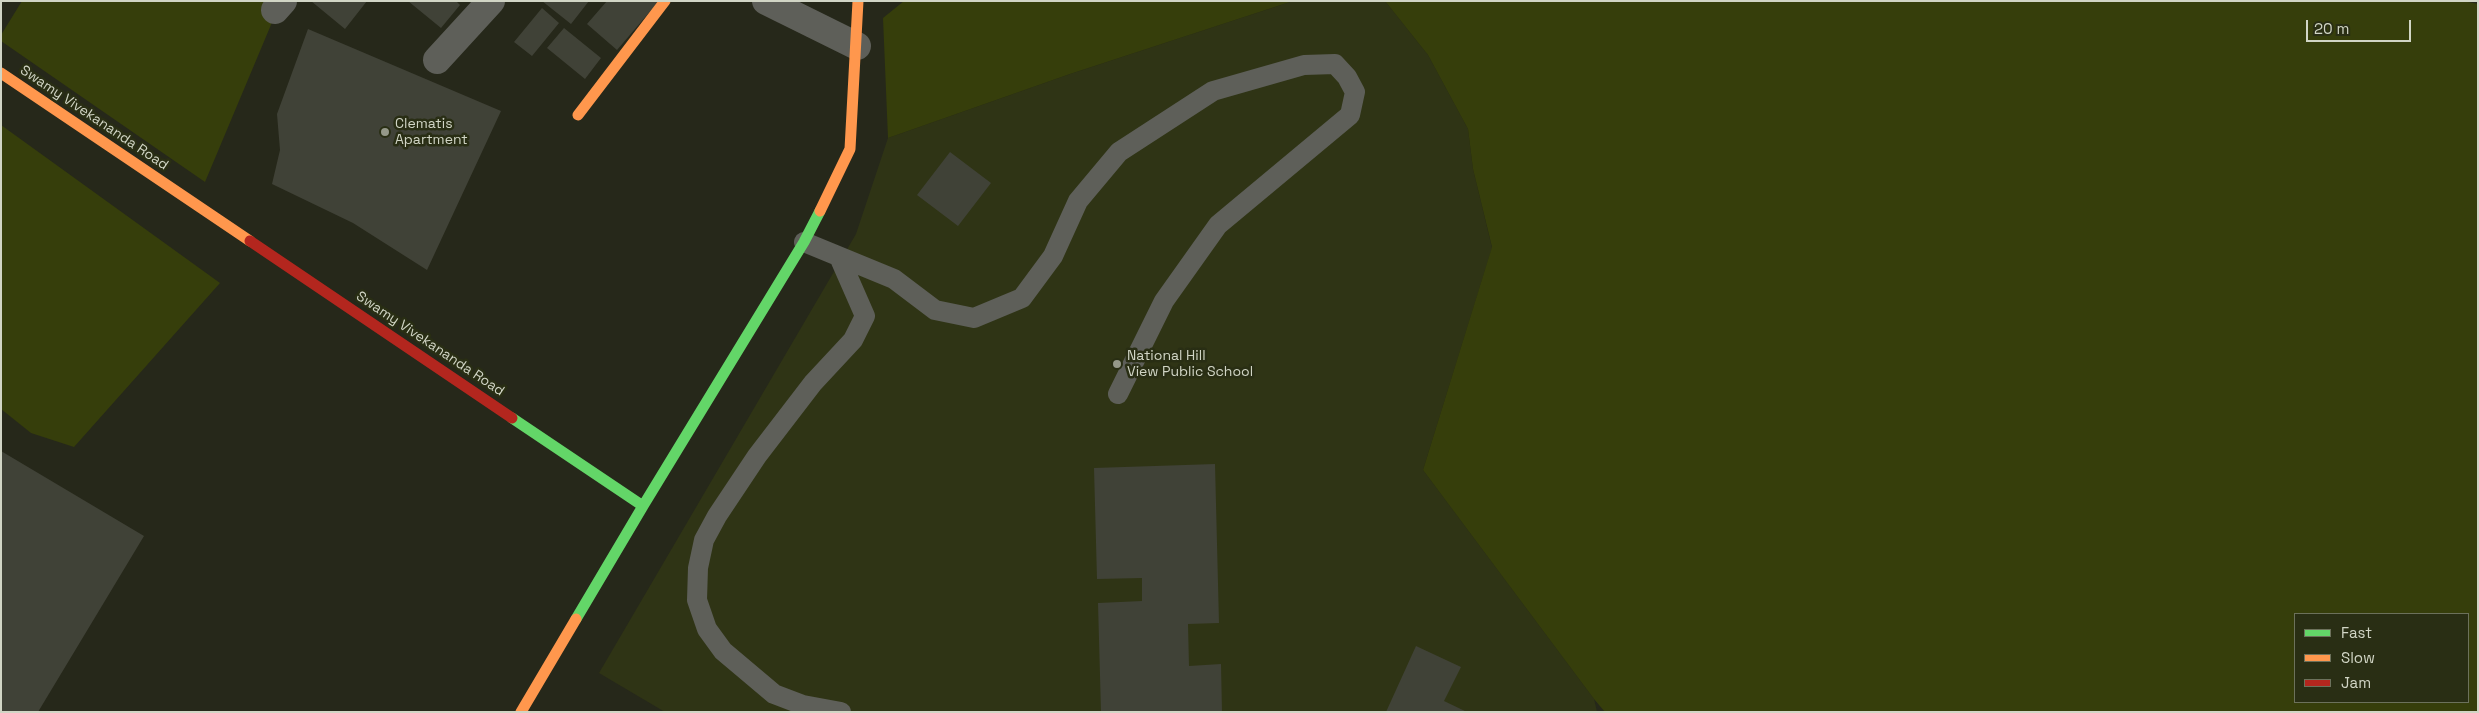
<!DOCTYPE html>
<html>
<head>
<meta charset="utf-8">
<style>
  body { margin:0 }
  #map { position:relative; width:2479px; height:713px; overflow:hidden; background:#26281a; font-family:"Space Grotesk",sans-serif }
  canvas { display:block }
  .frame { position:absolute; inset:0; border:2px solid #d1d5c5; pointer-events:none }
  .legend { position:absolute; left:2294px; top:613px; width:175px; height:90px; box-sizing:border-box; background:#292e14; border:1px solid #6c715b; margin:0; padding:6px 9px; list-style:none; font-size:15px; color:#d1d5c5 }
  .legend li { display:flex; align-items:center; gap:10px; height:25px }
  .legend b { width:25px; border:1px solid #6c715b }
  .scale { position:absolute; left:2306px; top:20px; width:105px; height:22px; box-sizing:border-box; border:2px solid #d1d5c5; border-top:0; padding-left:6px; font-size:15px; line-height:18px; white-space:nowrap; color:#d1d5c5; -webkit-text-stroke:4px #292e14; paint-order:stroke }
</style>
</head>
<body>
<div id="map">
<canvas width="2479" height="713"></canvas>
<div class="frame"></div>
<ul class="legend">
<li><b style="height:6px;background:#63d668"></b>Fast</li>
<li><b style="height:6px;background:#ff974d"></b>Slow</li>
<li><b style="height:6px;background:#b3261e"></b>Jam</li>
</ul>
<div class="scale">20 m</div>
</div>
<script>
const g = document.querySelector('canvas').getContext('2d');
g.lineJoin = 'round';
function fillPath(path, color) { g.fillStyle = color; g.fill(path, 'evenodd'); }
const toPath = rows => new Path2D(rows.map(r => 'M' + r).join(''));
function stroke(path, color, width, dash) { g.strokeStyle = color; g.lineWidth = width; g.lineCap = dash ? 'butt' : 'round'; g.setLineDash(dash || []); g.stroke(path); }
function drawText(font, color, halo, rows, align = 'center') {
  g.font = font + ' "Space Grotesk",sans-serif'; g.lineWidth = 5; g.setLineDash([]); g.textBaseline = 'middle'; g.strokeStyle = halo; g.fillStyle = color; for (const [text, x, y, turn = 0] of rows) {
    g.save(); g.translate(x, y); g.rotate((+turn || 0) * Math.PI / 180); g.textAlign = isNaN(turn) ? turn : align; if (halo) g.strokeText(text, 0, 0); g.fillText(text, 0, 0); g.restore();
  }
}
fillPath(toPath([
  [1293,1,1385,1,1428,55,1468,129,1473,169,1492,248,1423,470,1594,699,1597,712,665,712,599,673,856,234,888,138,1070,74]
]), '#2f3415');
fillPath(toPath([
  [22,1,281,1,205,182,1,41,1,35],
  [904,1,1293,1,1070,74,888,138,883,18],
  [1385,1,2463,1,2478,4,2478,712,1605,712,1594,699,1423,470,1492,247,1473,169,1468,129,1428,55],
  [2468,614,2468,702,2295,702,2295,614],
  [1,125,220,283,74,447,31,433,1,409]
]), '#363e0b');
fillPath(toPath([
  [311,1,367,1,345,29],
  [408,1,456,1,460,5,441,28],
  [542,1,589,1,571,24],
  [607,1,659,1,617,50,587,24],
  [542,8,559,23,532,56,514,42],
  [564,28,601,58,585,79,547,48],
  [308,29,501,111,427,270,353,223,272,184,280,150,277,114],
  [950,152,991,183,958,226,917,195],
  [1,451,144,536,38,712,1,712],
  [1215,464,1219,623,1188,624,1189,666,1221,664,1222,712,1101,712,1098,603,1142,601,1142,578,1097,579,1094,468],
  [1416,646,1461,667,1444,701,1467,712,1386,712]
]), '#404237');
stroke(toPath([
  [804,242,894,279,935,310,974,318,1022,298,1053,256,1078,201,1119,152,1213,91,1304,65,1335,64,1347,77,1355,92,1350,115,1218,225,1164,301,1118,394],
  [840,259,865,316,853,340,813,383,757,456,717,516,704,540,698,568,697,600,707,629,723,651,774,694,803,705,841,712]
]), '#5e5f59', 20);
stroke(toPath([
  [766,1,857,46],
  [275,10,283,1],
  [437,60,491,1]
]), '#5e5f59', 28);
stroke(toPath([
  [512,418,643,506,576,619],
  [643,506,804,242,820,211]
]), '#63d668', 11);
stroke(toPath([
  [1,73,250,241],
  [578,115,665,1],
  [820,211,850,149,858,1],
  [521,712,576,619]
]), '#ff974d', 11);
stroke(toPath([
  [250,241,512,418]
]), '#b3261e', 11);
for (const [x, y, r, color] of [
  [385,132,5,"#959889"],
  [1117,364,5,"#959889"]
]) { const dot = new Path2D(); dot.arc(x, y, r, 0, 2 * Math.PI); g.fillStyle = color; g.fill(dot); stroke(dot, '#292e14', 2); }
drawText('14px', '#d1d5c5', '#292e14', [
  ["Swamy Vivekananda Road",94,118,34],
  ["Swamy Vivekananda Road",430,344,34]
]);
drawText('14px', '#d1d5c5', '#292e14', [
  ["Clematis",395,124],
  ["Apartment",395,140],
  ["National Hill",1127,356],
  ["View Public School",1127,372]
], 'left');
</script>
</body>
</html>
